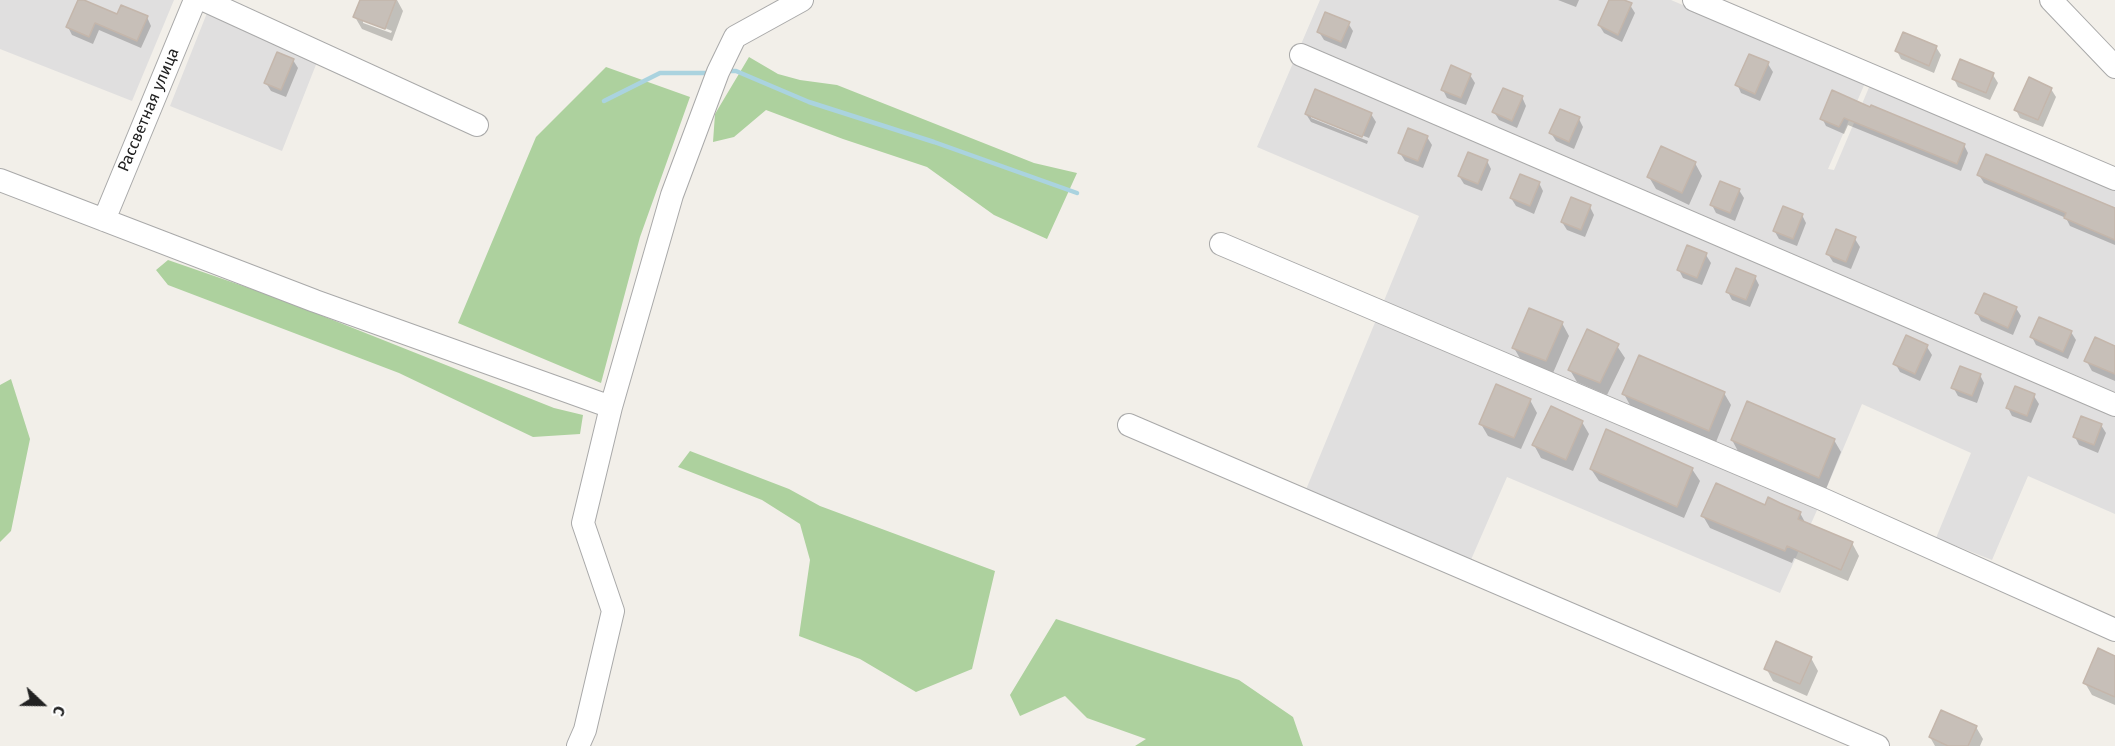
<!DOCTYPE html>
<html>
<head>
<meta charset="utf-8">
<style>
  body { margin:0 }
  #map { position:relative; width:2115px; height:746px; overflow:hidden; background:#f2efe9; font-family:"Fira Sans",sans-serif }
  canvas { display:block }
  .north { position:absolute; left:12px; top:674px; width:60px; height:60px; -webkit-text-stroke:4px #fff; paint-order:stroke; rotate:112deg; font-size:16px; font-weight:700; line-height:24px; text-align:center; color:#222 }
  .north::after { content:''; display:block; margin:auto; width:21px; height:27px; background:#222; clip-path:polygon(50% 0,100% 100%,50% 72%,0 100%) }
</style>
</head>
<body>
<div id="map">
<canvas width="2115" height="746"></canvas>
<div class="north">С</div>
</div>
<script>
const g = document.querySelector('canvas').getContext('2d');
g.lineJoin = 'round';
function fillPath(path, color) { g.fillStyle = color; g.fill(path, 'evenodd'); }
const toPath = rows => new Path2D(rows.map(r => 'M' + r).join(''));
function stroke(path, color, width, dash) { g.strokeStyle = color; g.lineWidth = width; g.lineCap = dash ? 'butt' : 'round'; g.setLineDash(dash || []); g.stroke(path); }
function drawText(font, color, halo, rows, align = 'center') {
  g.font = font + ' "Fira Sans",sans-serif'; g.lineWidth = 5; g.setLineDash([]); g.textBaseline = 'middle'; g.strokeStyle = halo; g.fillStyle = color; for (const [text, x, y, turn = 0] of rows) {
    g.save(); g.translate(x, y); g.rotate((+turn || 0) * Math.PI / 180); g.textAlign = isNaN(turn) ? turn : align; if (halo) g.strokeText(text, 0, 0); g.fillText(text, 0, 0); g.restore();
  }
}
fillPath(toPath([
  [0,0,174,0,132,101,0,49],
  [1320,0,1671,0,1865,83,1828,169,1834,170,1870,85,2115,190,2115,514,2028,476,1992,560,1936,538,1971,453,1862,404,1822,499,1780,593,1507,477,1470,562,1305,492,1419,216,1257,147],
  [207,13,319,57,282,151,170,106]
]), '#e0dfdf');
fillPath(toPath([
  [749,57,778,74,800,80,837,85,1034,163,1077,173,1047,239,994,215,927,167,843,139,766,110,734,137,713,142,715,114],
  [606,67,690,97,640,237,601,383,458,323,536,137],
  [168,260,275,297,554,408,583,415,580,434,533,437,399,373,168,285,156,270],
  [11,379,30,439,11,531,0,542,0,385],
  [690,451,789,489,820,506,995,571,972,669,916,692,860,659,799,636,810,560,800,524,762,500,678,467],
  [1056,619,1239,680,1293,717,1303,746,1135,746,1146,739,1087,718,1065,696,1020,716,1010,695]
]), '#add19e');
fillPath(toPath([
  [79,0,118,16,147,17,151,26,141,48,99,30,93,44,72,35,68,27],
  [362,0,397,0,403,11,392,41,362,29,355,17],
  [363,19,392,31,391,33,363,23],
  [1558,0,1579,0,1576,7],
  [1611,0,1620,0,1630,5,1635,13,1622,42,1604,33,1599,25],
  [1348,23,1353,31,1346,49,1324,40,1319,32],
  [1936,47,1941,55,1934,73,1901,59,1897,51],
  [293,60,298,68,286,97,271,91,266,83],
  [1768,64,1773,72,1760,101,1741,93,1737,84],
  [1470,75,1475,83,1466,105,1447,98,1443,90],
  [1993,75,1998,83,1990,100,1958,87,1954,79],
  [2051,89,2056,97,2043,127,2020,118,2016,110],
  [1833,92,1964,145,1968,153,1961,171,1848,125,1844,134,1826,126,1822,118],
  [1522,97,1526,106,1517,128,1499,120,1494,112],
  [1306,114,1371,114,1376,122,1369,138,1311,115,1311,118,1368,141,1367,144,1311,122],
  [1579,119,1583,127,1574,149,1556,141,1551,133],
  [1427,137,1432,145,1423,168,1405,161,1400,153],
  [1487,161,1491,169,1482,191,1464,184,1459,176],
  [1695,163,1702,176,1689,205,1656,189,1649,177],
  [1979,175,2115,211,2115,245,2070,226,2066,218,1984,183],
  [1539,183,1543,191,1534,214,1516,206,1511,198],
  [1739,190,1744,198,1735,221,1716,213,1712,205],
  [1590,207,1594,215,1585,237,1567,230,1562,222],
  [1802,215,1806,223,1797,246,1779,239,1774,230],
  [1855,239,1860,247,1851,269,1833,262,1828,254],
  [1706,255,1711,263,1702,285,1683,278,1679,270],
  [1755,277,1759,285,1750,307,1732,300,1728,292],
  [2016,308,2021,316,2013,335,1981,321,1977,313],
  [1562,323,1569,336,1553,373,1521,360,1514,348],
  [2071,332,2076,340,2068,359,2036,345,2032,337],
  [1617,346,1625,358,1607,395,1577,382,1570,370],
  [1927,347,1932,355,1920,381,1900,372,1895,363],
  [2115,348,2115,381,2092,371,2086,360],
  [1980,375,1984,383,1977,403,1958,396,1953,387],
  [1724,393,1731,405,1716,442,1631,407,1624,394],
  [2034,396,2039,404,2031,423,2012,416,2008,408],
  [1530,400,1537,413,1521,449,1488,436,1481,424],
  [1582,422,1589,434,1573,471,1541,458,1534,445],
  [2101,425,2106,433,2098,453,2079,445,2075,437],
  [1732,440,1834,440,1841,452,1826,489,1739,453],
  [1591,469,1692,469,1700,481,1684,518,1599,481],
  [1765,507,1800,513,1806,524,1852,543,1859,556,1848,581,1794,558,1792,563,1710,528,1703,516],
  [2115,657,2115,705,2092,695,2085,683],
  [1811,658,1818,671,1807,696,1773,681,1766,668],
  [1976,727,1983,739,1980,746,1935,746,1930,737]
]), '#0003');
stroke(toPath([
  [726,71,736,71,809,102,934,142,1077,193],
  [604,101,660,73,711,73]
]), '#aad3df', 4.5);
const building = toPath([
  [78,0,84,0,117,14,121,5,148,16,137,41,95,23,89,37,66,27,78,0],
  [360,0,396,0,385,29,353,17,360,0],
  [1609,0,1624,0,1632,3,1618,35,1598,25,1609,0],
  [1325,12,1350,22,1341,42,1317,32,1325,12],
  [1903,32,1937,46,1929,66,1895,51,1903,32],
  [277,52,294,59,281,90,264,83,277,52],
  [1749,54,1769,62,1755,94,1735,85,1749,54],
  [1960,59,1994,73,1986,93,1952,79,1960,59],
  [1451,65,1471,74,1461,98,1441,90,1451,65],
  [2029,77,2052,88,2038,120,2014,110,2029,77],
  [1503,88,1523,96,1512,121,1492,112,1503,88],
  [1315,89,1372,113,1362,137,1305,114,1315,89],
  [1832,90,1870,107,1871,105,1965,144,1957,164,1844,118,1839,127,1820,119,1832,90],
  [1560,109,1580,117,1569,142,1549,133,1560,109],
  [1408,128,1428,136,1418,161,1398,153,1408,128],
  [1661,146,1696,162,1682,193,1647,177,1661,146],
  [1468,152,1488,160,1478,184,1458,176,1468,152],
  [1986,154,2115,208,2115,240,2064,218,2066,213,1977,175,1986,154],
  [1520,174,1540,182,1530,206,1510,198,1520,174],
  [1720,181,1740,189,1730,213,1710,205,1720,181],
  [1571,197,1591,205,1581,230,1561,222,1571,197],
  [1783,206,1803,214,1793,239,1773,231,1783,206],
  [1836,229,1856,237,1846,262,1826,254,1836,229],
  [1687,245,1707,253,1697,278,1677,270,1687,245],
  [1736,268,1756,276,1746,300,1726,292,1736,268],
  [1984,293,2017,307,2008,328,1975,313,1984,293],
  [1529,308,1563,322,1546,361,1512,348,1529,308],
  [2039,317,2072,331,2063,352,2030,337,2039,317],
  [1587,329,1619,344,1600,383,1568,370,1587,329],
  [1906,335,1928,345,1915,374,1893,364,1906,335],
  [2095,337,2115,346,2115,374,2084,361,2095,337],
  [1639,355,1725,392,1709,431,1622,394,1639,355],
  [1960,366,1981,374,1972,396,1951,388,1960,366],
  [1496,384,1531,399,1514,438,1479,424,1496,384],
  [2015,386,2035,394,2027,416,2006,408,2015,386],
  [1747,401,1835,439,1819,478,1731,440,1747,401],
  [1551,406,1583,421,1566,460,1532,445,1551,406],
  [2081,416,2102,424,2094,445,2073,437,2081,416],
  [1606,429,1693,468,1677,507,1590,469,1606,429],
  [1716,483,1765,505,1768,497,1780,503,1801,512,1798,519,1853,542,1841,570,1787,546,1785,551,1701,516,1716,483],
  [1776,641,1812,657,1800,684,1764,669,1776,641],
  [2098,648,2115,656,2115,697,2083,683,2098,648],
  [1941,710,1977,726,1968,746,1948,746,1929,737,1941,710]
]);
fillPath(building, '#c7bfb8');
stroke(building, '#c4b6ab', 1.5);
const minor = toPath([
  [204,0,477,125],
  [1694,0,2115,179],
  [2051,0,2115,67],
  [1301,55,2115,405],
  [0,180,315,301,611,407],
  [104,220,195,0],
  [1221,244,1822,499,2115,630],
  [1129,425,1878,746],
  [578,746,585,730,613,611,583,523,611,407,672,195,718,72,735,37,802,0]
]);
stroke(minor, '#a9a9a9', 24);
stroke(minor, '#fff', 22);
drawText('16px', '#222', '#fff', [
  ["Рассветная улица",149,110,-67]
]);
</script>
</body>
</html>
